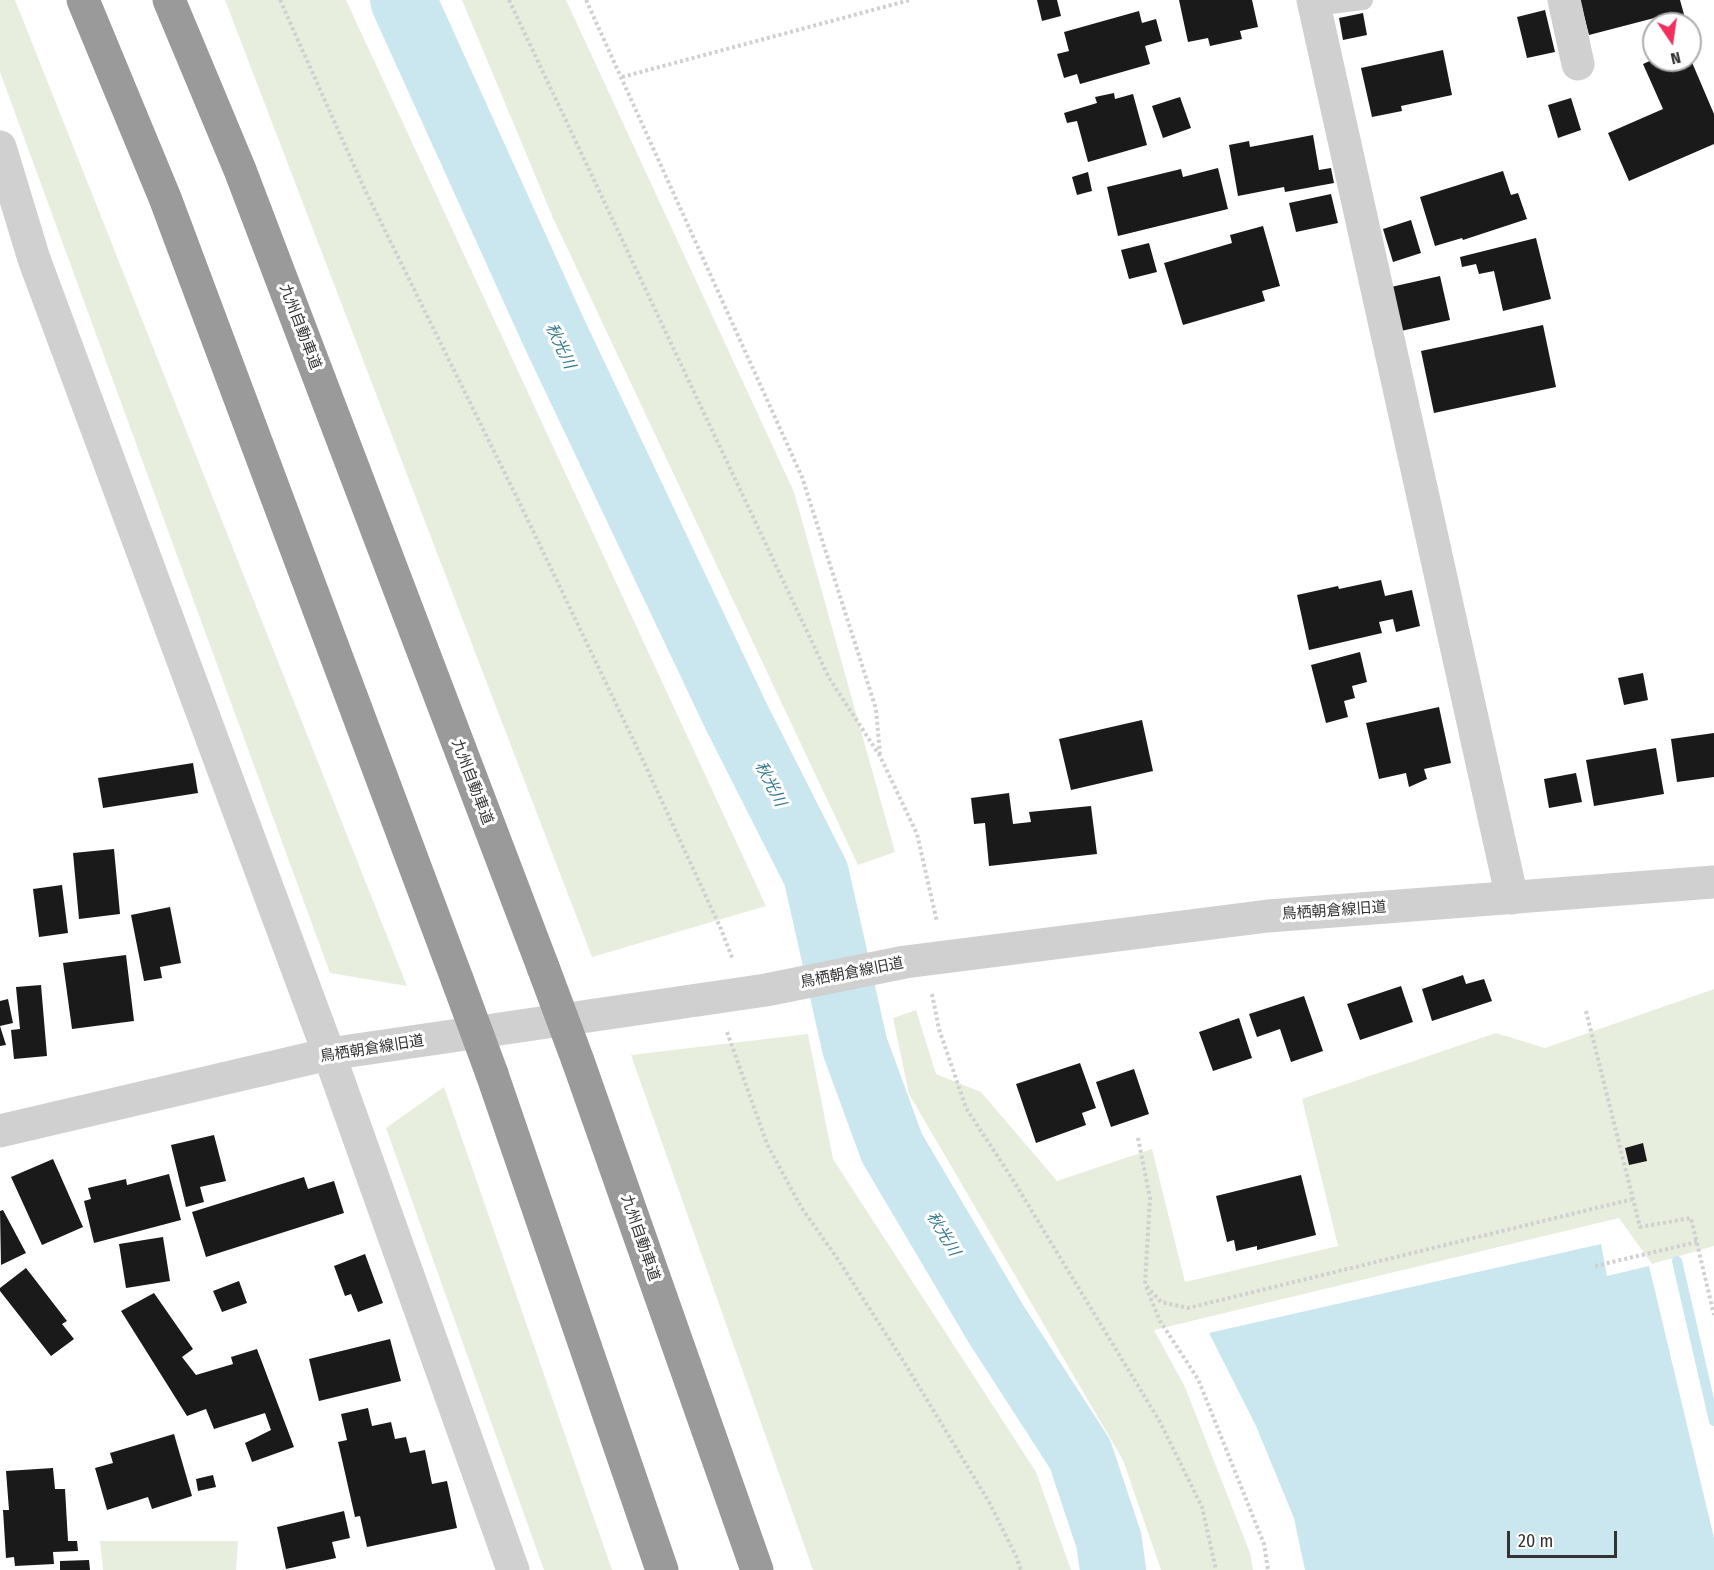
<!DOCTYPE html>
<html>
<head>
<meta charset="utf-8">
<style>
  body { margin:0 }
  #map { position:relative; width:1714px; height:1570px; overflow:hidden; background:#fff; font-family:"Fira Sans Condensed",sans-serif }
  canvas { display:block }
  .north { position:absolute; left:1642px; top:12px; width:60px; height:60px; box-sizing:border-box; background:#fff; border:2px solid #adadad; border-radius:50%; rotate:167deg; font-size:16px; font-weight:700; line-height:24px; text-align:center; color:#333 }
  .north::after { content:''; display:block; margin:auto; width:21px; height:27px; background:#f02f5e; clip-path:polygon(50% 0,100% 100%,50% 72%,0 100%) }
  .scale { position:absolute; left:1507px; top:1531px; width:110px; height:27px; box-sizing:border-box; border:3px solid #333; border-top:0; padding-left:8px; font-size:18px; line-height:21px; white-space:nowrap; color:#333; -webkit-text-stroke:4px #fff; paint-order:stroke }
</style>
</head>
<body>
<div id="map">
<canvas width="1714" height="1570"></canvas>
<div class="north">N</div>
<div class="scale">20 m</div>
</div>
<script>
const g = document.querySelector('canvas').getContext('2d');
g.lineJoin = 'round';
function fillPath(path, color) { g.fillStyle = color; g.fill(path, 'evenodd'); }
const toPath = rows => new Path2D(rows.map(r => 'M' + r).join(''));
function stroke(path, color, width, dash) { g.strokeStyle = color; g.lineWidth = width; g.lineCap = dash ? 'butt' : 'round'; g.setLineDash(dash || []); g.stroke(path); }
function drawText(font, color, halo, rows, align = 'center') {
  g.font = font + ' "Fira Sans Condensed","Noto Sans JP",sans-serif'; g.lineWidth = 6; g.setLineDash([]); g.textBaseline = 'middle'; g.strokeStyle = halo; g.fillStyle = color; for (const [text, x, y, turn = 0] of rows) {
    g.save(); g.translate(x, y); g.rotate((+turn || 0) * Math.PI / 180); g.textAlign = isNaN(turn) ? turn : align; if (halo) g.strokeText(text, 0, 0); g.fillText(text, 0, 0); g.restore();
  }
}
fillPath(toPath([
  [0,0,15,0,407,986,330,973,0,72],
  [225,0,346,0,766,906,592,957],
  [462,0,566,0,794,492,895,852,858,865,553,218],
  [1714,989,1714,1246,1652,1264,1619,1218,1154,1330,1185,1387,1250,1553,1253,1570,1161,1570,1123,1460,909,1094,893,1018,916,1010,936,1074,981,1092,1057,1181,1152,1149,1185,1282,1338,1246,1302,1099,1496,1033,1545,1048],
  [808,1034,833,1159,1036,1472,1071,1570,813,1570,631,1055],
  [444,1087,612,1570,544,1570,386,1128],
  [100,1541,238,1541,236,1570,103,1570]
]), '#e8eede');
fillPath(toPath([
  [1601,1244,1607,1276,1649,1266,1714,1538,1714,1570,1305,1570,1294,1518,1256,1426,1209,1333]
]), '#cae6ee');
stroke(toPath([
  [1677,1261,1714,1421]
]), '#cae6ee', 10);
stroke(toPath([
  [403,0,555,335,737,718,816,874,855,1047,892,1148,996,1324,1080,1454,1109,1541,1113,1570]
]), '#cae6ee', 66);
fillPath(toPath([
  [1037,0,1057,0,1061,16,1042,21],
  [1179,0,1252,0,1258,27,1240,31,1242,39,1210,46,1208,38,1188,42],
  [1580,0,1680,0,1685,18,1664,23,1662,16,1589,35],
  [1545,10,1555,52,1527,58,1517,17],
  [1139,11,1142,23,1156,19,1162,41,1145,46,1150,64,1080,84,1077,74,1064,78,1057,54,1069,51,1064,32],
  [1363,13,1367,35,1343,40,1339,18],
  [1443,50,1452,95,1401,106,1402,111,1372,117,1361,68],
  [1654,59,1691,60,1714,114,1714,144,1629,181,1608,133,1663,109,1643,64],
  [1114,93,1115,99,1133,94,1147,145,1088,162,1077,121,1067,123,1064,113,1097,103,1095,97],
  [1180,97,1191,128,1163,138,1152,106],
  [1571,98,1581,130,1558,138,1548,105],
  [1313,135,1319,170,1331,168,1334,183,1285,192,1284,187,1238,196,1229,145,1249,141,1250,147],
  [1218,168,1228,209,1118,236,1107,187,1181,169,1183,177],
  [1503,171,1511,195,1518,193,1527,219,1463,240,1462,238,1435,246,1420,197],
  [1088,172,1092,191,1077,195,1072,177],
  [1331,194,1338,223,1296,232,1289,203],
  [1411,220,1421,253,1393,262,1383,229],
  [1263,226,1280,286,1262,291,1265,301,1183,325,1164,263,1232,243,1230,235],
  [1536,238,1551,299,1503,311,1494,271,1479,274,1476,264,1462,267,1460,257],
  [1149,243,1157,272,1129,279,1121,250],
  [1440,276,1450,320,1401,331,1391,287],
  [1543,325,1556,387,1434,413,1421,351],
  [1381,580,1385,596,1412,590,1420,626,1396,632,1393,619,1379,622,1382,633,1309,650,1297,595,1338,586,1339,589],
  [1360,652,1367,682,1352,686,1355,698,1344,701,1348,717,1326,723,1311,665],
  [1643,673,1648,700,1624,705,1618,678],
  [1439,707,1451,763,1424,769,1427,779,1409,787,1406,773,1379,779,1366,723],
  [1142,720,1153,771,1071,790,1059,739],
  [1714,733,1714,777,1677,782,1671,739],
  [1656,748,1664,794,1594,806,1586,760],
  [193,763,198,793,103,808,98,778],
  [1576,773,1582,802,1549,808,1544,779],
  [1009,793,1013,824,1031,822,1029,812,1091,806,1097,854,989,866,985,823,974,824,971,798],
  [114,849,120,914,79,919,73,853],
  [62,885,68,933,39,937,33,889],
  [170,907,181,963,160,967,162,978,144,981,131,915],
  [126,955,134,1021,72,1029,63,963],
  [1463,975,1466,984,1484,979,1492,1001,1432,1021,1422,989],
  [41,985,47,1056,14,1059,11,1030,20,1029,16,987],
  [1401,986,1413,1022,1360,1040,1347,1004],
  [1304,996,1323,1051,1291,1062,1280,1029,1257,1037,1249,1014],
  [8,999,13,1023,0,1026,0,1001],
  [1239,1018,1252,1058,1213,1071,1199,1032],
  [0,1026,6,1045,0,1046],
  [1080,1063,1096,1108,1082,1113,1086,1125,1036,1143,1016,1084],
  [1134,1069,1149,1114,1111,1127,1096,1082],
  [214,1135,226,1181,200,1187,204,1202,186,1207,171,1145],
  [1643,1143,1647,1161,1629,1165,1625,1148],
  [53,1159,83,1227,42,1245,11,1177],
  [169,1174,181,1220,94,1243,84,1201,91,1199,88,1188,126,1179,127,1185],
  [1301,1175,1316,1235,1257,1250,1257,1246,1236,1251,1234,1240,1227,1242,1216,1196],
  [304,1177,308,1189,334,1181,344,1213,206,1257,192,1212],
  [3,1210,26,1253,1,1265,0,1211],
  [163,1237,170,1281,126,1288,119,1244],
  [365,1254,383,1303,358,1312,351,1294,345,1296,334,1266],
  [26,1268,67,1321,62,1324,74,1339,51,1356,0,1291,0,1288],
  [239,1281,247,1303,222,1312,213,1291],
  [154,1293,193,1349,182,1357,196,1375,233,1364,231,1357,257,1349,294,1447,252,1462,245,1443,271,1430,265,1413,214,1429,206,1409,187,1416,121,1311],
  [390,1339,401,1381,319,1401,309,1359],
  [368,1408,372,1426,391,1422,395,1439,406,1437,410,1453,425,1450,432,1484,447,1481,457,1528,367,1547,360,1516,355,1517,338,1442,347,1440,341,1414],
  [174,1434,192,1496,152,1509,148,1497,107,1510,95,1468,113,1463,110,1453],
  [53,1468,55,1489,65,1489,68,1541,77,1541,78,1551,53,1552,54,1564,15,1566,14,1557,6,1558,3,1510,9,1510,6,1471],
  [213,1475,216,1487,198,1491,196,1479],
  [344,1511,350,1538,332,1542,336,1558,286,1569,277,1527],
  [89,1560,90,1570,60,1570,60,1561]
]), '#1a1a1a');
stroke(toPath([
  [280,0,364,188,522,508,640,754,721,929,733,960],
  [509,0,829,678,880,756,917,834,937,922],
  [586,0,802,477,876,709,880,754],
  [622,77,910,0],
  [932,994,939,1029,966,1108,1013,1180,1160,1422,1202,1507,1216,1570],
  [1586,1011,1640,1227,1691,1218,1714,1315],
  [727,1032,767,1144,801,1207,839,1261,907,1367,989,1502,1016,1556,1021,1570],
  [1138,1138,1150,1198,1145,1284,1161,1302,1188,1308,1633,1199],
  [1595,1266,1697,1242],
  [1146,1287,1160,1321,1198,1379,1264,1544,1268,1570]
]), '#d0d0d0', 4, [3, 3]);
stroke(toPath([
  [1314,6,1363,0]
]), '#d0d0d0', 20);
stroke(toPath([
  [1313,0,1512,898],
  [1564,0,1578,64],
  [0,147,34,259,329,1054,513,1570]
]), '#d0d0d0', 33);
stroke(toPath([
  [0,1131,329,1054,766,990,905,962,1268,916,1714,882]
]), '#d0d0d0', 33);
stroke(toPath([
  [83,0,165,198,457,979],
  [169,0,240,170,543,967],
  [578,1061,757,1570],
  [492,1074,662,1570]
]), '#9a9a9a', 33);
stroke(toPath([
  [543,967,578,1061],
  [457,979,492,1074]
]), '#9a9a9a', 33);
drawText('15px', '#333', '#fff', [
  ["九州自動車道",300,327,69],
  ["九州自動車道",472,782,69],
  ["鳥栖朝倉線旧道",1334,911,-4],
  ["鳥栖朝倉線旧道",852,973,-11],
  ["鳥栖朝倉線旧道",372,1049,-9],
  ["九州自動車道",640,1238,71]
]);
drawText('italic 16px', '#367a8e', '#fff', [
  ["秋光川",560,346,65],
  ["秋光川",770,784,63],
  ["秋光川",943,1234,59]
]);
</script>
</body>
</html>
